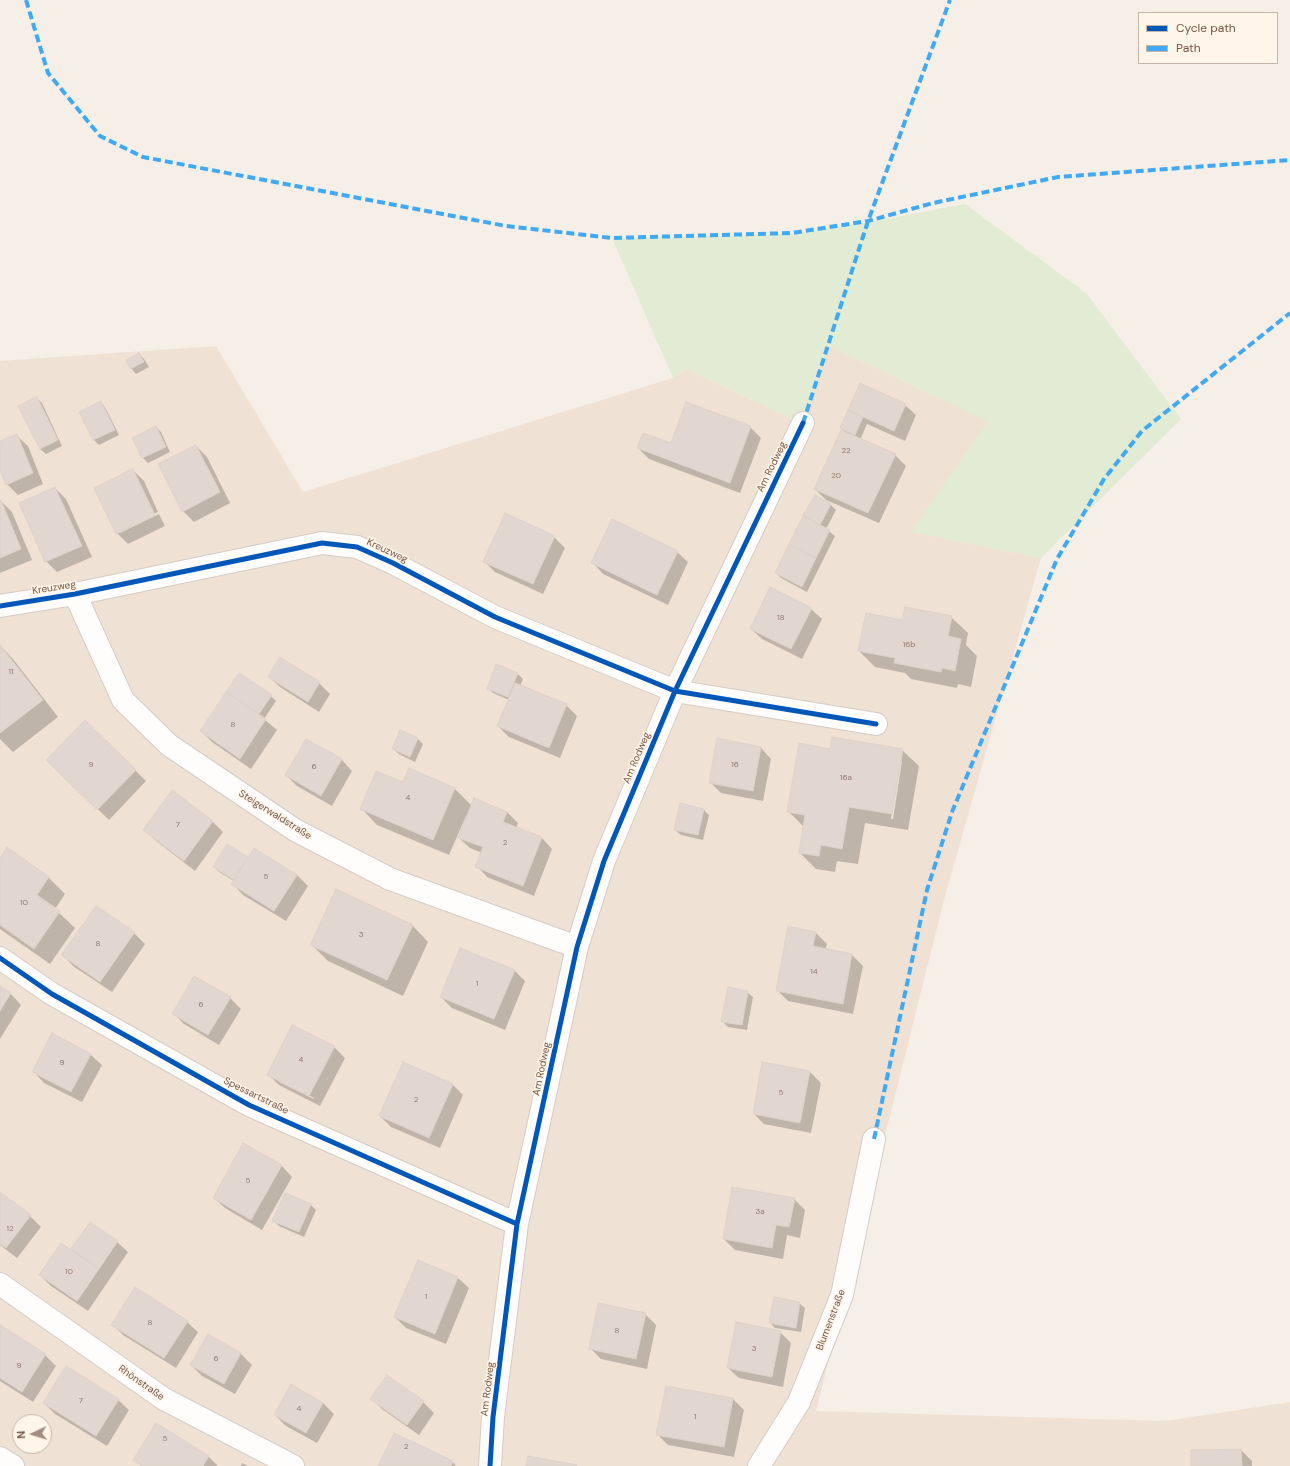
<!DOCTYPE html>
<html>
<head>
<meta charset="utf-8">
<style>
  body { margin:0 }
  #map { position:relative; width:1290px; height:1466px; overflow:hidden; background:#f5efe8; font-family:"DM Sans",sans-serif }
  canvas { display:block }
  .legend { position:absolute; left:1138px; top:12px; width:140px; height:52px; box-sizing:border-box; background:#fff5e8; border:1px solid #c7b5a8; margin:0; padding:5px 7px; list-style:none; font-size:12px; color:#725649 }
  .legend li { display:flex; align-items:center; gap:8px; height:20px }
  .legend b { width:20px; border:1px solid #c7b5a8 }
  .north { position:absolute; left:12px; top:1414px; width:40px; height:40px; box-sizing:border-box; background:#fff5e8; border:1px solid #c7b5a8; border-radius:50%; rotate:266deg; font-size:11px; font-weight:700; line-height:16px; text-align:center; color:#725649 }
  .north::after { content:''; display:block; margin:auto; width:14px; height:18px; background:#a08c81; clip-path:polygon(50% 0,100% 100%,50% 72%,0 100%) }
</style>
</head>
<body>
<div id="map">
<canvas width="1290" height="1466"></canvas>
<ul class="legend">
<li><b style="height:5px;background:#0057b8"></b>Cycle path</li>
<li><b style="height:5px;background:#3fa9f5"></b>Path</li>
</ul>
<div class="north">N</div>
</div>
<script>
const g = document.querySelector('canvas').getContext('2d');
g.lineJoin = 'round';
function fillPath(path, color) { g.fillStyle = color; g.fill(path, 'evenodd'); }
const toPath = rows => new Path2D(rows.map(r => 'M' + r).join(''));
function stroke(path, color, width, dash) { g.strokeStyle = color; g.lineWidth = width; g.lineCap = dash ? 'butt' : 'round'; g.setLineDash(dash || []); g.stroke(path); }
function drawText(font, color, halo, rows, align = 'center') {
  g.font = font + ' "DM Sans",sans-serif'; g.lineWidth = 3; g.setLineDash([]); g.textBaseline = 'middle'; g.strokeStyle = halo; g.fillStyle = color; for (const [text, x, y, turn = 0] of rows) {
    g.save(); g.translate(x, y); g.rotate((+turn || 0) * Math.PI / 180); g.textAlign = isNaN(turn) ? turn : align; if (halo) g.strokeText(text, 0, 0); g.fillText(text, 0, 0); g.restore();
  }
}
fillPath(toPath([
  [829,345,988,422,912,532,1041,558,944,900,816,1411,1166,1421,1290,1402,1290,1466,0,1466,0,361,216,346,303,492,673,378,686,369,803,424],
  [20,1422,44,1422,44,1446,20,1446]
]), '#efe2d5');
fillPath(toPath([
  [965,204,1086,293,1181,419,1041,558,911,532,987,422,829,345,803,424,686,369,673,378,612,238,792,234,870,222]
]), '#e2ebd3');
fillPath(toPath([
  [139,354,144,359,149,367,136,374,131,368,127,360],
  [861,384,905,405,916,415,905,441,867,424,860,440,895,455,906,466,879,523,826,500,815,489,846,433,841,428],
  [37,398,42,403,62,446,46,454,40,449],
  [100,402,105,407,119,435,99,445,94,440,80,412],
  [156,427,161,432,170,452,148,463,143,458],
  [750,427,761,438,740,493,649,459,638,448,672,444],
  [17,436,28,446,43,484,18,495,7,484,0,468,0,442],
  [196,446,207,457,230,503,194,522,183,511],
  [133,470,144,481,158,512,120,531,120,533,159,514,165,526,128,544,117,533],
  [55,488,66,499,92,557,57,572,46,561],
  [815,496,831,505,836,510,826,529,835,536,807,592,781,578,776,573],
  [1,501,12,512,32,560,0,573,0,502],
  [554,537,565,548,543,594,495,572,484,561],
  [677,552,688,562,668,605,603,574,593,563],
  [811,609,822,619,802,659,762,639,751,629],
  [951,617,968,633,966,645,977,656,971,687,958,684,957,688,911,679,905,673,875,667,859,651,903,621],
  [0,645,13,659,58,717,13,752,0,739],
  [239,674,271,696,276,701,264,719,277,730,251,769,212,742,201,731],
  [518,674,523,679,520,686,566,705,577,716,560,758,509,737,498,726,509,700,493,693,488,688],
  [269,677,319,683,330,694,319,712,280,687],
  [85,721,146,781,109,820,48,760],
  [418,739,423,744,415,762,399,754,393,749],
  [306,740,342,760,352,771,332,806,297,786,286,775],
  [761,748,771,759,763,801,721,793,710,782],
  [831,750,902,750,919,766,908,830,865,823,858,864,837,861,835,872,816,869,800,853,804,827,788,811],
  [900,761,902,761,893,819,891,819],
  [403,783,455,789,472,806,507,812,518,823,516,828,542,838,552,849,534,896,487,877,477,866,482,853,470,848,459,838,468,817,466,816,449,855,377,825,361,808],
  [173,791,213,822,223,832,195,871,155,840,144,829],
  [704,810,709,815,703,840,681,835,675,830],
  [7,849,49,878,65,894,55,909,75,928,50,964,0,929,0,860],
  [255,849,297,875,308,886,286,921,243,895,233,884,234,881,219,872,214,867,247,858,248,859],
  [412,925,428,942,403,996,328,961,312,945],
  [134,933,145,944,112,992,73,966,63,955],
  [816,933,827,944,825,950,852,955,863,966,853,1014,788,1001,777,990],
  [514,970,525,981,505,1030,452,1008,441,997],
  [0,987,11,994,21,1005,0,1039],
  [747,992,753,997,747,1030,728,1027,723,1022],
  [230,998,241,1009,219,1045,184,1024,173,1013],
  [52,1035,91,1055,102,1065,82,1102,44,1083,34,1072],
  [334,1047,345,1058,320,1106,279,1085,268,1074],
  [279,1080,314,1098,314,1099,279,1082],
  [763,1063,810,1072,821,1083,811,1133,764,1124,754,1114],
  [452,1084,463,1095,440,1148,391,1127,380,1116],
  [244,1145,282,1166,292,1177,262,1230,225,1208,214,1198],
  [0,1193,30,1216,41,1227,17,1258,0,1245],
  [286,1194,311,1205,316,1210,304,1237,279,1226,274,1221],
  [794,1199,805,1210,800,1238,787,1235,783,1259,735,1250,724,1239],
  [90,1223,117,1242,128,1252,88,1311,51,1286,40,1275,71,1251],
  [458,1278,469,1288,446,1344,406,1328,395,1317],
  [799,1303,805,1308,801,1332,775,1328,770,1323],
  [645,1314,656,1325,647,1369,601,1359,590,1348],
  [187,1322,198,1332,176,1368,123,1335,113,1325],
  [0,1326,45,1355,56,1366,33,1402,0,1381],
  [780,1332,791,1343,783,1387,739,1378,728,1368],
  [208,1335,241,1354,252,1365,235,1394,202,1376,191,1365],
  [371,1398,423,1402,434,1413,419,1435,382,1409],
  [733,1399,744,1410,734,1457,668,1445,657,1434],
  [118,1400,129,1410,107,1446,55,1414,44,1403],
  [323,1403,334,1414,317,1443,286,1426,275,1415],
  [157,1424,209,1457,218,1466,141,1466,135,1460],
  [395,1434,453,1462,456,1466,379,1466],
  [1241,1450,1252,1461,1252,1466,1192,1466],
  [242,1463,248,1466,241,1466]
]), '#0003');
const building = toPath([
  [139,353,144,362,130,369,126,360,139,353],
  [860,383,906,404,894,431,848,410,860,383],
  [37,397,58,440,40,449,18,406,37,397],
  [101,401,115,430,93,440,79,412,101,401],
  [686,402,751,426,730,483,637,448,643,433,671,443,686,402],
  [848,410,863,417,855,435,840,428,848,410],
  [156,426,166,447,142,458,132,438,156,426],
  [841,430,896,454,868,513,814,489,841,430],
  [17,434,33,473,6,485,0,471,0,441,17,434],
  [196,445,220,492,182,512,158,464,196,445],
  [133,469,155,515,116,534,94,488,133,469],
  [55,487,82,546,45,562,19,503,55,487],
  [815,495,831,504,820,525,803,516,815,495],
  [1,500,21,549,0,558,0,501,1,500],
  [505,513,555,536,533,584,483,562,505,513],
  [803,516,830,530,816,558,789,544,803,516],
  [612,519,678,551,657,595,591,563,612,519],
  [789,544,816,558,802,587,775,573,789,544],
  [770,587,812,608,791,649,750,629,770,587],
  [905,607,952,616,948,636,961,639,955,671,942,668,941,672,894,663,895,658,858,651,866,613,902,620,905,607],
  [0,645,43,700,0,733,0,645],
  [280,657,320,682,308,702,268,677,280,657],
  [496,664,518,673,508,697,487,689,496,664],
  [239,673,272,695,259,714,226,692,239,673],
  [515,683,567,704,549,748,497,726,515,683],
  [226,692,266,719,240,759,200,731,226,692],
  [85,720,136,770,97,810,46,760,85,720],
  [400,730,418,738,410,757,392,749,400,730],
  [832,737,903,749,892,814,849,807,842,849,821,845,819,856,799,853,805,815,787,812,799,743,830,749,832,737],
  [717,738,761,747,753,791,709,783,717,738],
  [306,739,342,759,321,796,285,775,306,739],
  [409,768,455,788,433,840,360,809,376,771,403,782,409,768],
  [172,790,213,821,184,861,143,830,172,790],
  [474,798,507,812,503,822,542,837,523,886,475,867,483,847,458,838,474,798],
  [680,803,704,809,698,835,674,830,680,803],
  [227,844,248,857,234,880,213,867,227,844],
  [7,847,49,877,37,895,60,911,34,949,0,925,0,858,7,847],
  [254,848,297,875,274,911,231,884,254,848],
  [336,889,413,925,387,980,310,945,336,889],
  [96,906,135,932,100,982,61,955,96,906],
  [788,926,816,932,813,946,852,954,843,1004,776,991,788,926],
  [460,948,515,970,494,1019,440,997,460,948],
  [194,976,231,997,208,1035,172,1014,194,976],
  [0,986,11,993,0,1011,0,986],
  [728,987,748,991,742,1025,721,1022,728,987],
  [292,1025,335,1046,309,1096,267,1075,292,1025],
  [52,1033,91,1054,71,1092,32,1072,52,1033],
  [403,1062,453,1084,429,1138,379,1116,403,1062],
  [762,1062,810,1071,800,1123,753,1114,762,1062],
  [243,1143,282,1165,251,1220,213,1198,243,1143],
  [732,1187,795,1198,789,1227,776,1225,772,1248,723,1239,732,1187],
  [0,1192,31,1215,6,1248,0,1244,0,1192],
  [285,1193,311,1204,299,1232,272,1221,285,1193],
  [90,1222,118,1241,99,1269,71,1249,90,1222],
  [61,1243,99,1269,77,1301,39,1275,61,1243],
  [418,1260,458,1277,435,1334,394,1317,418,1260],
  [135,1287,188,1321,164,1358,111,1325,135,1287],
  [774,1297,800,1302,796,1328,769,1323,774,1297],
  [598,1303,646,1313,636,1359,589,1349,598,1303],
  [736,1322,781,1331,772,1377,727,1368,736,1322],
  [0,1325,46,1354,22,1392,0,1378,0,1325],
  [208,1334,241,1353,224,1384,190,1365,208,1334],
  [66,1366,119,1399,96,1436,43,1403,66,1366],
  [387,1375,424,1401,407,1425,370,1399,387,1375],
  [291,1384,323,1403,306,1433,274,1415,291,1384],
  [666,1386,733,1398,724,1447,656,1435,666,1386],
  [156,1423,209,1456,203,1466,142,1466,133,1460,156,1423],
  [394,1433,453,1461,451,1466,378,1466,394,1433],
  [1241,1449,1242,1466,1191,1466,1191,1450,1241,1449],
  [528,1456,577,1465,576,1466,526,1466,528,1456]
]);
fillPath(building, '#e1d7d0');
stroke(building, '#ded2ca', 1);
const minor = toPath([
  [75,594,123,700,169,745,295,830,390,879,577,947],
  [0,606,75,594,322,543,357,547,393,563,495,617,675,691,876,724],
  [0,958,52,994,249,1105,517,1224],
  [0,1284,164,1399,293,1466],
  [0,1458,13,1466],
  [490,1466,493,1417,517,1224,577,947,604,861,675,691,803,423],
  [759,1466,799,1402,842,1295,874,1139]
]);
stroke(minor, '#d4ccc5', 24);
stroke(minor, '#fefdfc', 22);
stroke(toPath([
  [26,0,48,73,100,136,143,157,506,226,612,238,792,233,868,221,933,203,1058,177,1290,160],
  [803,423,868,221,950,0],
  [874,1139,927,890,952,812,1057,559,1104,479,1142,431,1290,313]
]), '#3fa9f5', 4, [8, 4]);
stroke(toPath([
  [0,606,75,594,322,543,357,547,393,563,495,617,675,691,876,724],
  [0,958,52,994,249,1105,517,1224],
  [490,1466,493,1417,517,1224,577,947,604,861,675,691,803,423]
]), '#0057b8', 5);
drawText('8px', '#90786d', null, [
  ["22",846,451],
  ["20",836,476],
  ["18",781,618],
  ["16b",909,645],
  ["11",11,672],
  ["8",233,725],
  ["9",91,765],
  ["16",735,765],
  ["6",314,767],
  ["16a",846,778],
  ["4",408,798],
  ["7",178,825],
  ["2",505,843],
  ["5",266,877],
  ["10",24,903],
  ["3",361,935],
  ["8",98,944],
  ["14",814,972],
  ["1",477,984],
  ["6",201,1005],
  ["4",301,1060],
  ["9",62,1063],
  ["5",781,1093],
  ["2",416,1100],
  ["5",248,1181],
  ["3a",760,1212],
  ["12",10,1229],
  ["10",69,1272],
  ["1",426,1297],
  ["8",150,1323],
  ["8",617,1331],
  ["3",754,1349],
  ["6",216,1359],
  ["9",19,1366],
  ["7",81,1401],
  ["4",299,1409],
  ["1",695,1417],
  ["5",165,1439],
  ["2",406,1447]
]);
drawText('10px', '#725649', '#fff5e8', [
  ["Am Rodweg",772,467,-64],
  ["Kreuzweg",387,551,25],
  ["Kreuzweg",54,588,-9],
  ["Am Rodweg",637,758,-67],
  ["Steigerwaldstraße",275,815,32],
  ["Am Rodweg",542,1069,-78],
  ["Spessartstraße",256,1096,26],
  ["Blumenstraße",831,1320,-69],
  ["Rhönstraße",141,1383,35],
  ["Am Rodweg",488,1389,-83]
]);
</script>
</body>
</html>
